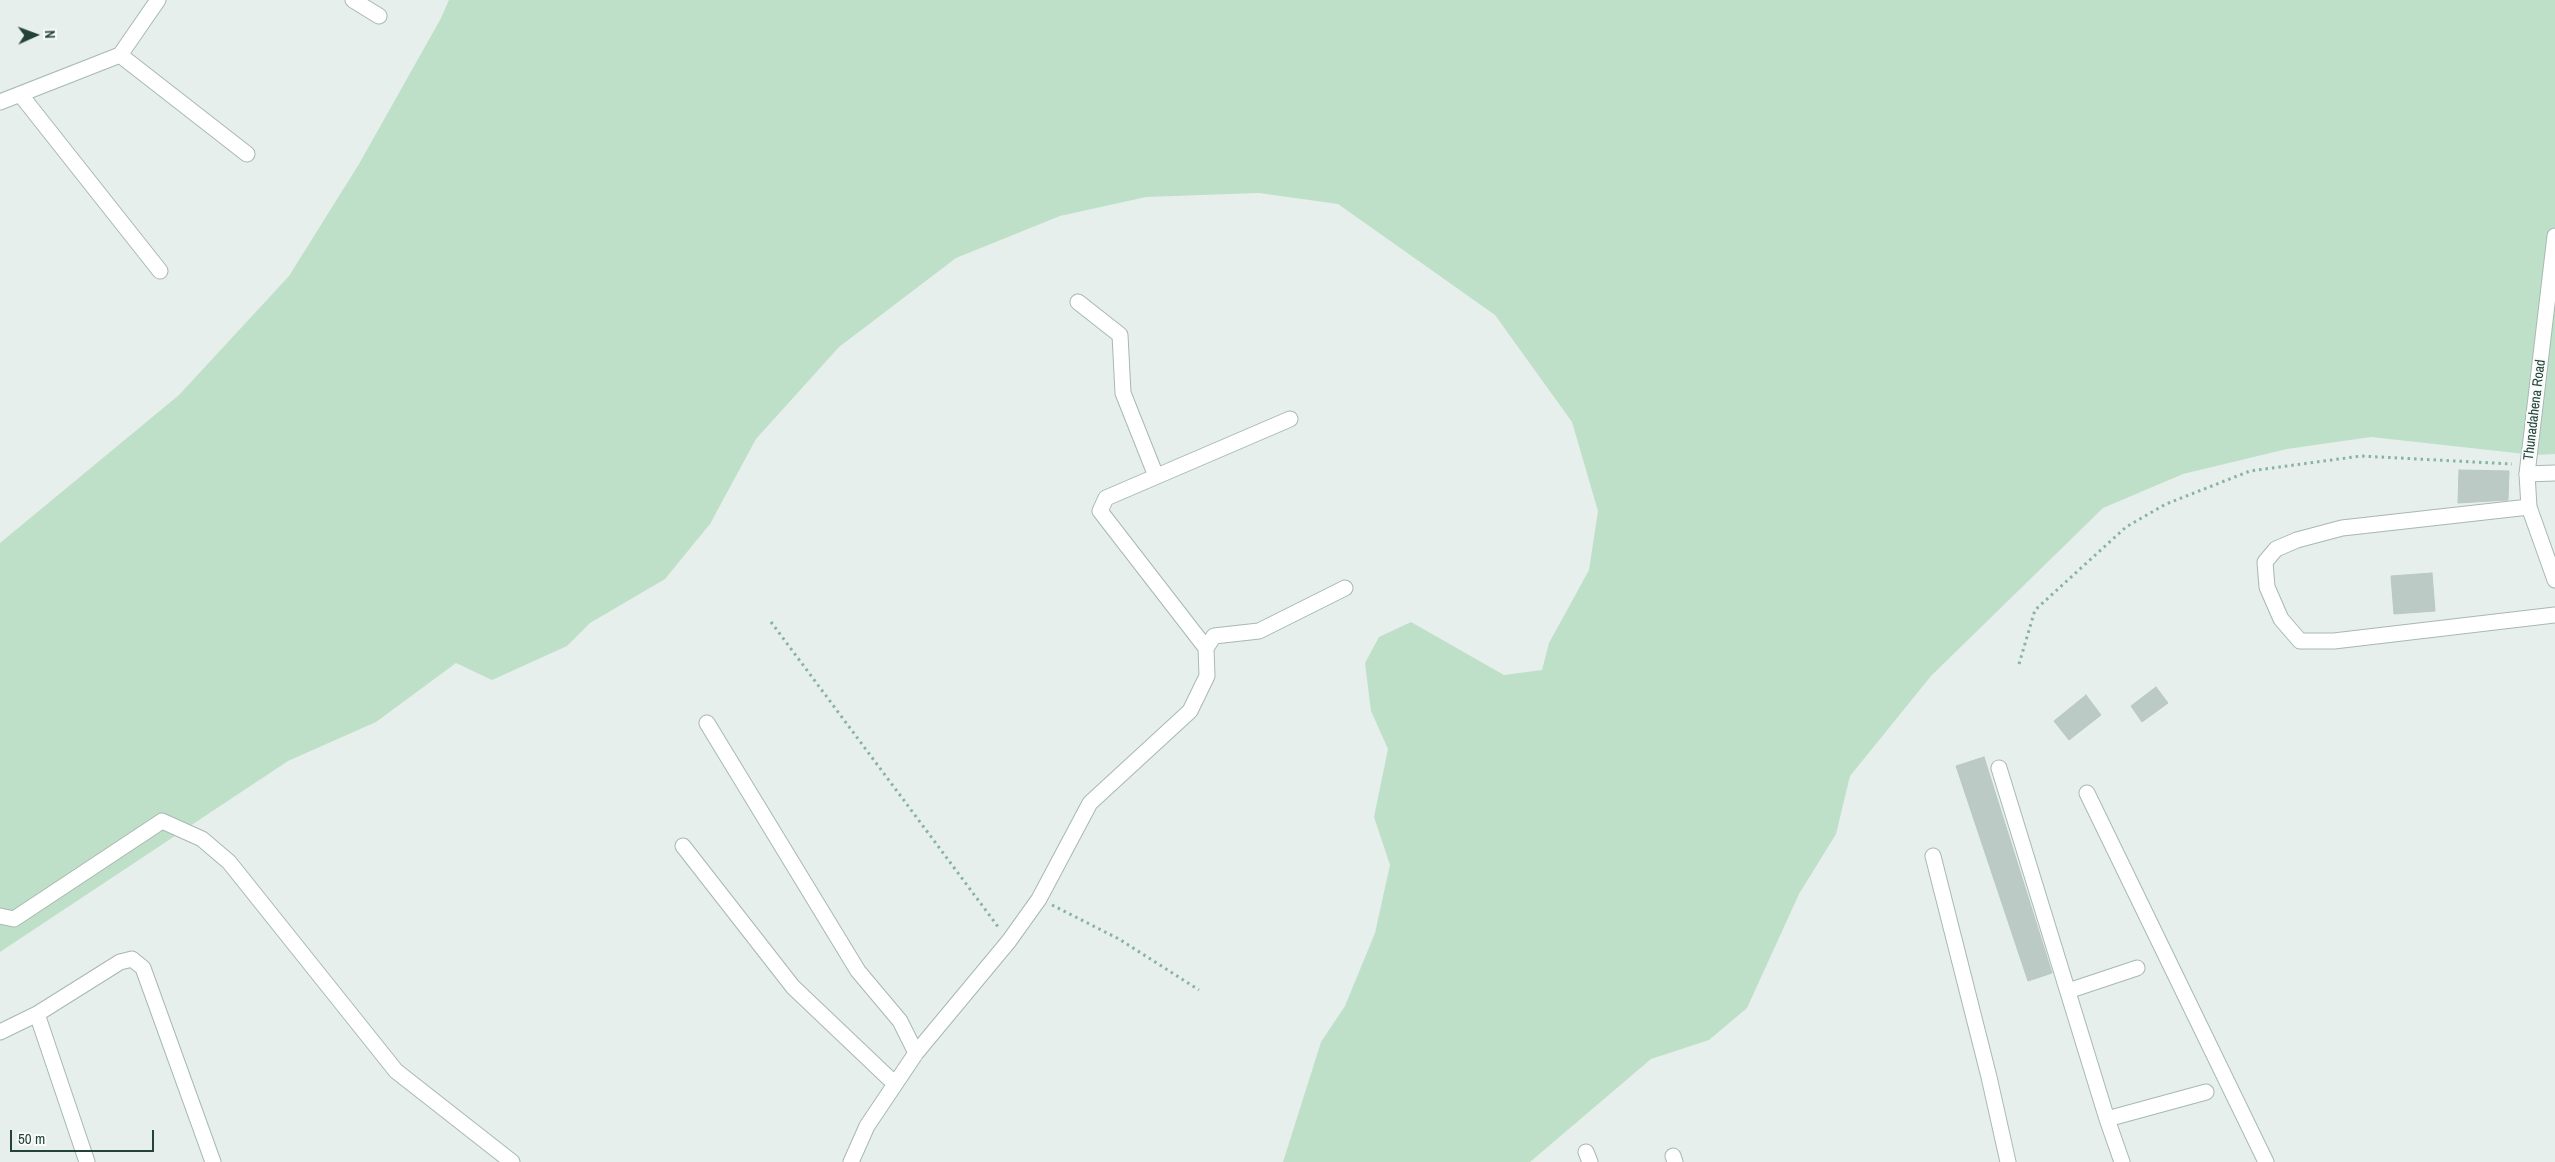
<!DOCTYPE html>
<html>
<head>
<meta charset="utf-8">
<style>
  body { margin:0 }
  #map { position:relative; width:2555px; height:1162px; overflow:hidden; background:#e6efeb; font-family:"Archivo Narrow",sans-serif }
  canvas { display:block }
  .north { position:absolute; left:10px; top:10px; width:50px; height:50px; -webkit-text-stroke:4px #f7fbf9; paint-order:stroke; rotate:88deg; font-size:14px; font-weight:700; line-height:20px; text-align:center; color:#24423a }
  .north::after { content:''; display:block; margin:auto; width:18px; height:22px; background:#24423a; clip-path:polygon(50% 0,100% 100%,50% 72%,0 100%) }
  .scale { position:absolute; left:10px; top:1130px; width:144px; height:22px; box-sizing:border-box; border:2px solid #24423a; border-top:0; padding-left:6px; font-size:15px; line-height:18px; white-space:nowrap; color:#24423a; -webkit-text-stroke:4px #f7fbf9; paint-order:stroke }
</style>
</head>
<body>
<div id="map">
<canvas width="2555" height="1162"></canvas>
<div class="north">N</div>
<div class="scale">50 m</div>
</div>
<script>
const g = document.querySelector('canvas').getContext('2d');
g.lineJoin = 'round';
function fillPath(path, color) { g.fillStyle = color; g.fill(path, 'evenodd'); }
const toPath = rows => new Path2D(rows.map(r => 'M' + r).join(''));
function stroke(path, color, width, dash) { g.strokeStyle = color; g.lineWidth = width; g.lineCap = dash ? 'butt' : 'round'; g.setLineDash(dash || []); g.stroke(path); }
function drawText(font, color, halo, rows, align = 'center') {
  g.font = font + ' "Archivo Narrow",sans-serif'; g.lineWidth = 4; g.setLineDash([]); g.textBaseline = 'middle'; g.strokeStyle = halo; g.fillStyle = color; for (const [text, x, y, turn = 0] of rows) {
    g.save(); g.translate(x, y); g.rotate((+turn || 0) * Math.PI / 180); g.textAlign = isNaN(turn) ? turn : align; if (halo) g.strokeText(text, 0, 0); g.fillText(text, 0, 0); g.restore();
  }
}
fillPath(toPath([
  [449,0,2555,0,2555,454,2534,455,2371,437,2287,449,2183,474,2103,508,1931,676,1850,776,1836,834,1799,894,1747,1008,1709,1040,1651,1059,1530,1162,1283,1162,1321,1042,1345,1006,1375,933,1390,865,1374,817,1388,749,1371,711,1365,663,1379,637,1411,622,1504,675,1542,670,1549,643,1589,570,1598,511,1572,422,1495,315,1338,204,1259,193,1146,197,1060,216,956,258,839,347,756,439,710,524,665,579,590,623,567,646,492,680,456,663,376,722,288,761,0,952,0,543,179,395,289,276,359,164,440,20]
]), '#bfe0c8');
const building = toPath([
  [2459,470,2509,471,2508,500,2458,503,2459,470],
  [2432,573,2435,611,2394,614,2391,576,2432,573],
  [2156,687,2168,703,2142,722,2131,706,2156,687],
  [2086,695,2101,715,2069,740,2054,721,2086,695],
  [1984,757,2052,973,2028,981,1956,766,1984,757]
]);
fillPath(building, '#bbcac4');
stroke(building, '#b8c9c2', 1);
const minor = toPath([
  [353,0,379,16],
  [120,55,247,154],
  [20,94,160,271],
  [0,102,120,55,158,0],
  [1078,302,1120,335,1123,393,1156,476],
  [2527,474,2555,473],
  [2529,507,2342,528,2297,540,2276,549,2265,562,2267,587,2281,619,2300,641,2334,641,2555,615],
  [1206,648,1100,511,1106,498,1290,419],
  [707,723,858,971,900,1021,916,1053],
  [1999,768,2107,1119,2122,1162],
  [2087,793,2266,1162],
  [683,846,793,987,895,1084],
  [1933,856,1989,1077,2008,1162],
  [0,916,14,919,162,821,202,839,229,862,396,1071,512,1162],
  [2068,991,2137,968],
  [37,1014,87,1162],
  [0,1032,37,1014,120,962,132,959,143,968,213,1162],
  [2107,1119,2206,1092],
  [1586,1152,1590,1162],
  [1673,1156,1675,1162],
  [851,1162,867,1126,916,1053,1009,941,1039,899,1090,803,1190,711,1207,676,1206,648,1214,636,1259,631,1345,588]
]);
const tertiary = toPath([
  [2555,236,2527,474,2529,507,2555,580]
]);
stroke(minor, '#a8b8b2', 17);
stroke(tertiary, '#a8b8b2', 17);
stroke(toPath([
  [771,622,999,928],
  [2019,664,2035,610,2126,527,2166,504,2250,471,2361,456,2512,464],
  [1052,905,1119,939,1199,990]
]), '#86b3a5', 3, [2.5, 4]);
stroke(minor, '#fff', 15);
stroke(tertiary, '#fff', 15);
drawText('14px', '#24423a', '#f7fbf9', [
  ["Thunadahena Road",2535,410,-83]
]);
</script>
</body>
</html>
